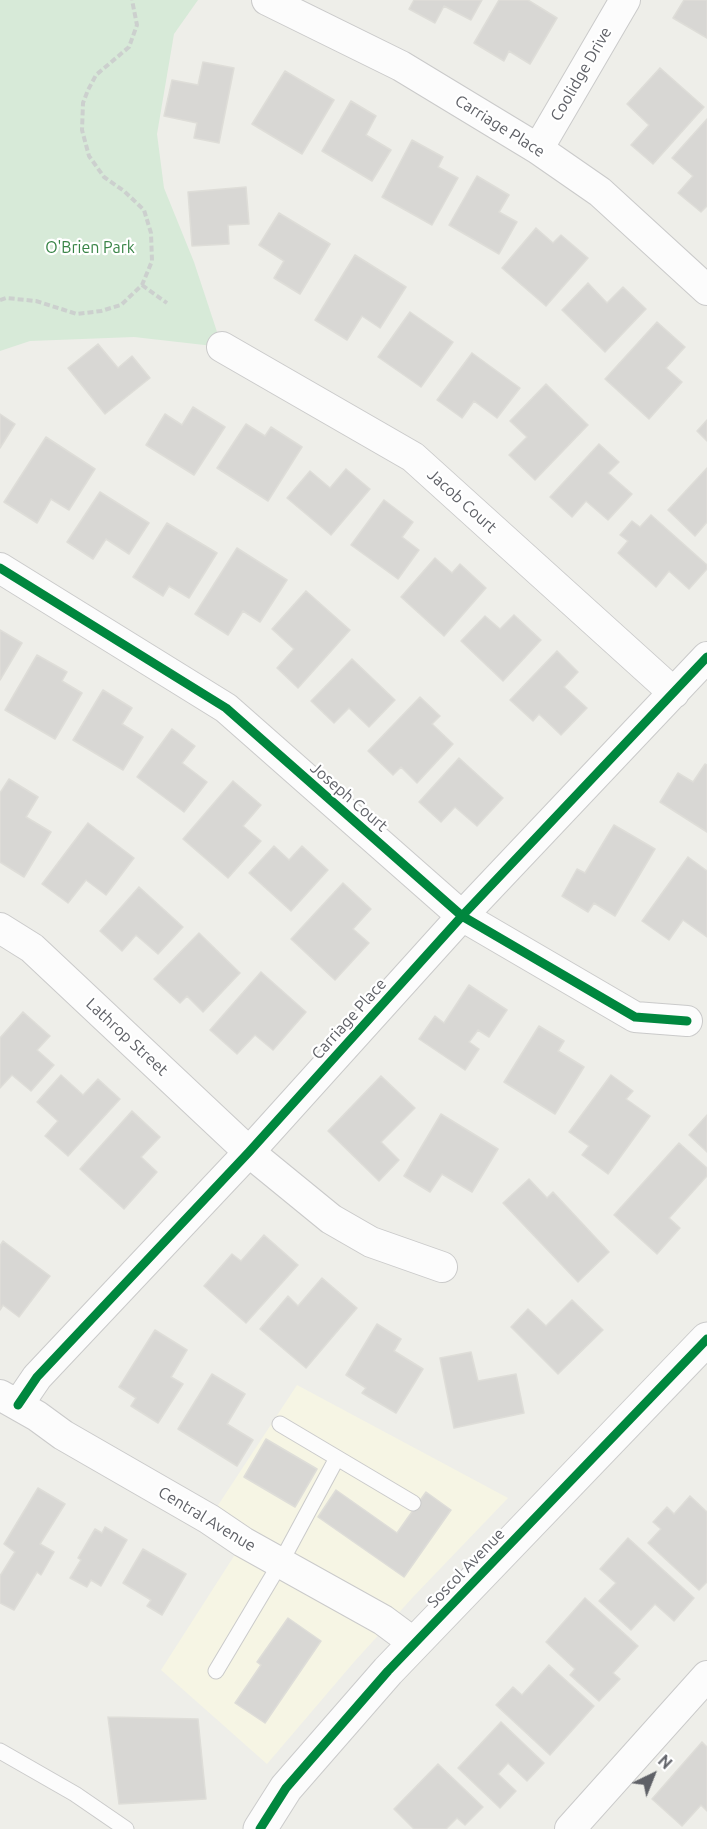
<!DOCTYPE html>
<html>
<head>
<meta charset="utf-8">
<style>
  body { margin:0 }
  #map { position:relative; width:707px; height:1829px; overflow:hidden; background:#eeeee9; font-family:Ubuntu,sans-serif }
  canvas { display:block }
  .north { position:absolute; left:623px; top:1745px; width:60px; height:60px; -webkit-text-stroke:4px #fff; paint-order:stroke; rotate:43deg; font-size:16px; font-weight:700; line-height:24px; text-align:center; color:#5f6167 }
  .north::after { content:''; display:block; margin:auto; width:21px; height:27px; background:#5f6167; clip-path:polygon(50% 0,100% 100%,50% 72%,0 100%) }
</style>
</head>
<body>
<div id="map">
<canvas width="707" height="1829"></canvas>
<div class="north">N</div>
</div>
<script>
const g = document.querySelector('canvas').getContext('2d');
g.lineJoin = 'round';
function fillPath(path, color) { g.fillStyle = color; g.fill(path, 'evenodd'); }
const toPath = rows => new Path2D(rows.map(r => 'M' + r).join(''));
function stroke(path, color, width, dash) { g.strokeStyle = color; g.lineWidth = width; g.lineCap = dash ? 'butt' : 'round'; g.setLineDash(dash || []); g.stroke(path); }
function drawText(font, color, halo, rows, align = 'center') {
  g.font = font + ' Ubuntu,sans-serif'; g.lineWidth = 4.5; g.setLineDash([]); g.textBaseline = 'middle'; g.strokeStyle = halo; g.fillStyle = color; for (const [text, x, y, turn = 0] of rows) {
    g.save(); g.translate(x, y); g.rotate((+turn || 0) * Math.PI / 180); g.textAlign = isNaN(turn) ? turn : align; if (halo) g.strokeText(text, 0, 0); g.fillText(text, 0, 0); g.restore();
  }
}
fillPath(toPath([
  [297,1385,508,1498,414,1596,354,1662,267,1764,161,1670,243,1542,209,1519]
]), '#f6f5e4');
fillPath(toPath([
  [0,0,198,0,174,34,157,134,164,188,194,262,222,347,134,337,30,341,0,351]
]), '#d7ead8');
const building = toPath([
  [414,0,482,0,471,20,444,6,435,23,409,9,414,0],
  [499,0,528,0,557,18,530,64,509,51,504,61,474,43,499,0],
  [684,0,707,0,707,38,673,18,684,0],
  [203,62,234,68,219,143,194,138,197,123,164,116,172,80,198,85,203,62],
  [660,68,704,107,653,164,631,145,649,125,627,104,660,68],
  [285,71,334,100,302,154,252,124,285,71],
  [351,101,376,116,366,135,391,150,372,181,322,151,351,101],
  [707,119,707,206,701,212,678,193,693,176,672,158,707,119],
  [412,140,443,157,438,167,458,178,432,225,382,197,412,140],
  [477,176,509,195,499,212,517,222,499,254,449,225,477,176],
  [246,187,249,224,228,225,229,244,192,246,188,192,246,187],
  [279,213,330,244,300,294,274,278,284,261,259,245,279,213],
  [536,228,553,243,561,235,588,258,546,306,502,268,536,228],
  [355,255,406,287,380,328,362,316,347,340,315,320,355,255],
  [588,283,607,303,623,287,646,309,605,352,562,310,588,283],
  [410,312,453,342,421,387,378,357,410,312],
  [657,322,685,347,666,368,682,382,649,419,605,379,657,322],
  [98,344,118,368,132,356,150,378,105,414,68,368,98,344],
  [472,353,520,388,497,418,474,401,462,418,437,400,472,353],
  [546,384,588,425,535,480,509,455,527,437,510,421,546,384],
  [193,407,225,427,194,475,146,445,165,414,182,425,193,407],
  [0,414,15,424,0,448,0,414],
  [707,420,707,441,697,431,707,420],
  [246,424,265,436,271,427,302,447,268,501,217,468,246,424],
  [46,437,95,469,69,510,51,499,37,523,4,502,46,437],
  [599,444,619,462,608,473,632,494,608,520,586,501,572,517,550,497,599,444],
  [707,468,707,522,695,536,668,510,707,468],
  [346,469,370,489,331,535,287,498,310,471,330,488,346,469],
  [100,492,149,523,129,554,106,539,93,559,67,542,100,492],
  [384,500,413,522,402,537,419,550,398,579,351,545,384,500],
  [651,515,707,565,707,569,689,589,669,571,656,587,618,553,628,541,620,535,632,521,640,527,651,515],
  [167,523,217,553,189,598,169,586,163,596,133,577,167,523],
  [237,548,287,580,260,622,243,611,228,635,195,614,237,548],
  [435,558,452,573,460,564,486,588,444,636,401,597,435,558],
  [306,591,350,630,298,688,277,668,294,649,272,629,306,591],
  [514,615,541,640,503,681,461,641,485,616,500,629,514,615],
  [0,630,22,643,0,680,0,630],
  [557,651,578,672,564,687,587,708,561,735,539,714,533,721,510,700,557,651],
  [37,655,67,672,62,681,82,693,55,739,5,710,37,655],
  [352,659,395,700,369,727,349,708,334,723,311,701,352,659],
  [103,690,132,708,122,724,143,737,123,770,73,740,103,690],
  [420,697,440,716,432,724,453,744,417,783,401,767,393,775,368,751,420,697],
  [172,729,195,746,182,763,207,782,184,812,137,777,172,729],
  [459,758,503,798,477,826,455,807,441,822,419,802,459,758],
  [705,764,707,765,707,832,660,802,678,773,693,782,705,764],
  [9,779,38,797,26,817,51,832,24,877,0,862,0,793,9,779],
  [233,781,261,805,243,826,261,841,228,878,183,839,233,781],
  [88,823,134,858,106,895,86,880,68,903,42,884,88,823],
  [614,825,655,849,615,916,594,903,588,912,562,896,577,869,585,873,614,825],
  [274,846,289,860,302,846,328,870,291,911,249,873,274,846],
  [688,857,707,871,707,937,683,920,669,940,642,921,688,857],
  [343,883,371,909,353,929,369,943,335,980,291,939,343,883],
  [139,887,183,927,158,954,136,935,122,951,100,931,139,887],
  [199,933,240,973,203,1012,187,996,180,1003,154,979,199,933],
  [261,972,306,1012,273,1050,255,1035,237,1054,210,1030,261,972],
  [469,985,507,1010,489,1037,478,1030,469,1042,479,1049,465,1070,419,1039,435,1016,444,1023,469,985],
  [23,1012,50,1036,37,1050,54,1065,31,1091,12,1075,0,1088,0,1038,23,1012],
  [539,1026,564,1041,558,1051,584,1067,555,1114,504,1082,539,1026],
  [61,1075,83,1095,98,1079,120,1099,68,1156,45,1136,58,1121,37,1102,61,1075],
  [611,1075,633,1091,626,1099,650,1116,608,1174,582,1155,589,1146,569,1132,611,1075],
  [381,1076,415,1108,381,1142,399,1160,379,1181,328,1131,381,1076],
  [132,1111,160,1137,141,1157,157,1172,124,1209,80,1169,132,1111],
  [441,1114,498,1149,472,1192,442,1174,430,1192,404,1176,441,1114],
  [707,1115,707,1152,689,1135,707,1115],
  [679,1143,707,1168,707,1176,669,1218,680,1228,657,1254,614,1215,679,1143],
  [529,1179,547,1198,553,1192,609,1252,578,1282,503,1203,529,1179],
  [264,1235,298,1265,246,1323,204,1286,232,1254,241,1261,264,1235],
  [3,1241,50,1276,19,1317,3,1305,0,1310,0,1246,3,1241],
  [322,1278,357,1308,306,1368,260,1329,288,1296,298,1306,322,1278],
  [572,1300,603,1330,558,1374,511,1327,528,1309,546,1326,572,1300],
  [377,1324,401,1339,394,1351,423,1369,396,1413,362,1393,366,1388,346,1375,377,1324],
  [155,1330,187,1350,171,1377,183,1384,158,1423,131,1406,136,1398,119,1387,155,1330],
  [471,1352,478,1381,516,1374,524,1413,454,1428,440,1358,471,1352],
  [212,1374,245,1394,227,1424,253,1440,237,1466,178,1429,212,1374],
  [266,1439,317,1469,295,1507,244,1477,266,1439],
  [38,1488,65,1504,40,1544,54,1552,41,1575,37,1572,14,1610,0,1603,0,1576,15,1552,4,1544,38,1488],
  [336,1490,397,1533,426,1492,451,1510,404,1577,318,1517,336,1490],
  [690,1496,707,1512,707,1582,699,1590,648,1543,661,1529,653,1522,667,1507,674,1514,690,1496],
  [105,1527,127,1540,101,1586,91,1580,87,1587,70,1578,81,1560,78,1558,95,1529,102,1533,105,1527],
  [628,1538,694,1598,674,1621,655,1604,631,1630,599,1601,616,1583,600,1569,628,1538],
  [143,1549,186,1574,162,1615,147,1606,151,1600,123,1583,143,1549],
  [585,1598,638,1646,613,1673,620,1679,599,1701,570,1675,575,1669,546,1642,585,1598],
  [288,1618,321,1641,265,1723,235,1703,261,1665,257,1662,288,1618],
  [549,1665,594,1706,550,1755,496,1705,513,1687,522,1695,549,1665],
  [108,1717,198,1719,206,1799,119,1804,108,1717],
  [501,1722,544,1763,527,1781,508,1763,498,1774,516,1791,500,1808,458,1768,501,1722],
  [702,1742,707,1747,707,1811,701,1805,682,1826,652,1799,702,1742],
  [438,1764,483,1807,465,1825,457,1818,446,1829,414,1829,394,1809,438,1764]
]);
fillPath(building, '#d8d7d4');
stroke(building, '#deddd8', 1.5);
const lane = toPath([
  [280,1424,413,1503],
  [216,1671,281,1562,337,1458],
  [0,1751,75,1794,126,1829]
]);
const street = toPath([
  [267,0,401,66,538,149,600,192,707,290],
  [538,149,625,0],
  [222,347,413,457,674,693],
  [0,568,226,708,462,916,635,1017,687,1021],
  [0,928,32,948,249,1152,331,1219,371,1242,442,1267],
  [0,1395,37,1416,63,1435,209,1519,243,1542,383,1620,414,1643],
  [18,1405,37,1377,249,1152,462,916,707,657],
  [570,1829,707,1676]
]);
const secondary = toPath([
  [260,1829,286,1788,388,1671,707,1339]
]);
stroke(lane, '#cacaca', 17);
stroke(street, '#cacaca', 32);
stroke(secondary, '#cbcbcb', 35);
stroke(toPath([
  [142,285,167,303],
  [0,300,6,298,36,301,77,314,101,311,121,305,142,285,152,261,151,233,144,210,124,191,104,177,89,156,82,130,83,103,88,90,96,75,129,47,137,25,132,0]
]), '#ccd0ce', 4, [6, 3]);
stroke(lane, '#fcfcfc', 15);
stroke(street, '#fcfcfc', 30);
stroke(secondary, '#fcfcfc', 33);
stroke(toPath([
  [0,568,226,708,462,916,635,1017,687,1021],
  [18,1405,37,1377,249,1152,462,916,707,657],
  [260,1829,286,1788,388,1671,707,1339]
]), '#00873e', 9);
drawText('16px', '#5f6167', '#fff', [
  ["Coolidge Drive",581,74,-60],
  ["Carriage Place",500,126,32],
  ["Jacob Court",462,501,42],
  ["Joseph Court",349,797,41],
  ["Carriage Place",349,1019,-48],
  ["Lathrop Street",127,1037,43],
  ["Central Avenue",207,1519,31],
  ["Soscol Avenue",466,1568,-46]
]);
drawText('16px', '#388446', '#fff', [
  ["O'Brien Park",90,248]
]);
</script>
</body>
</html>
